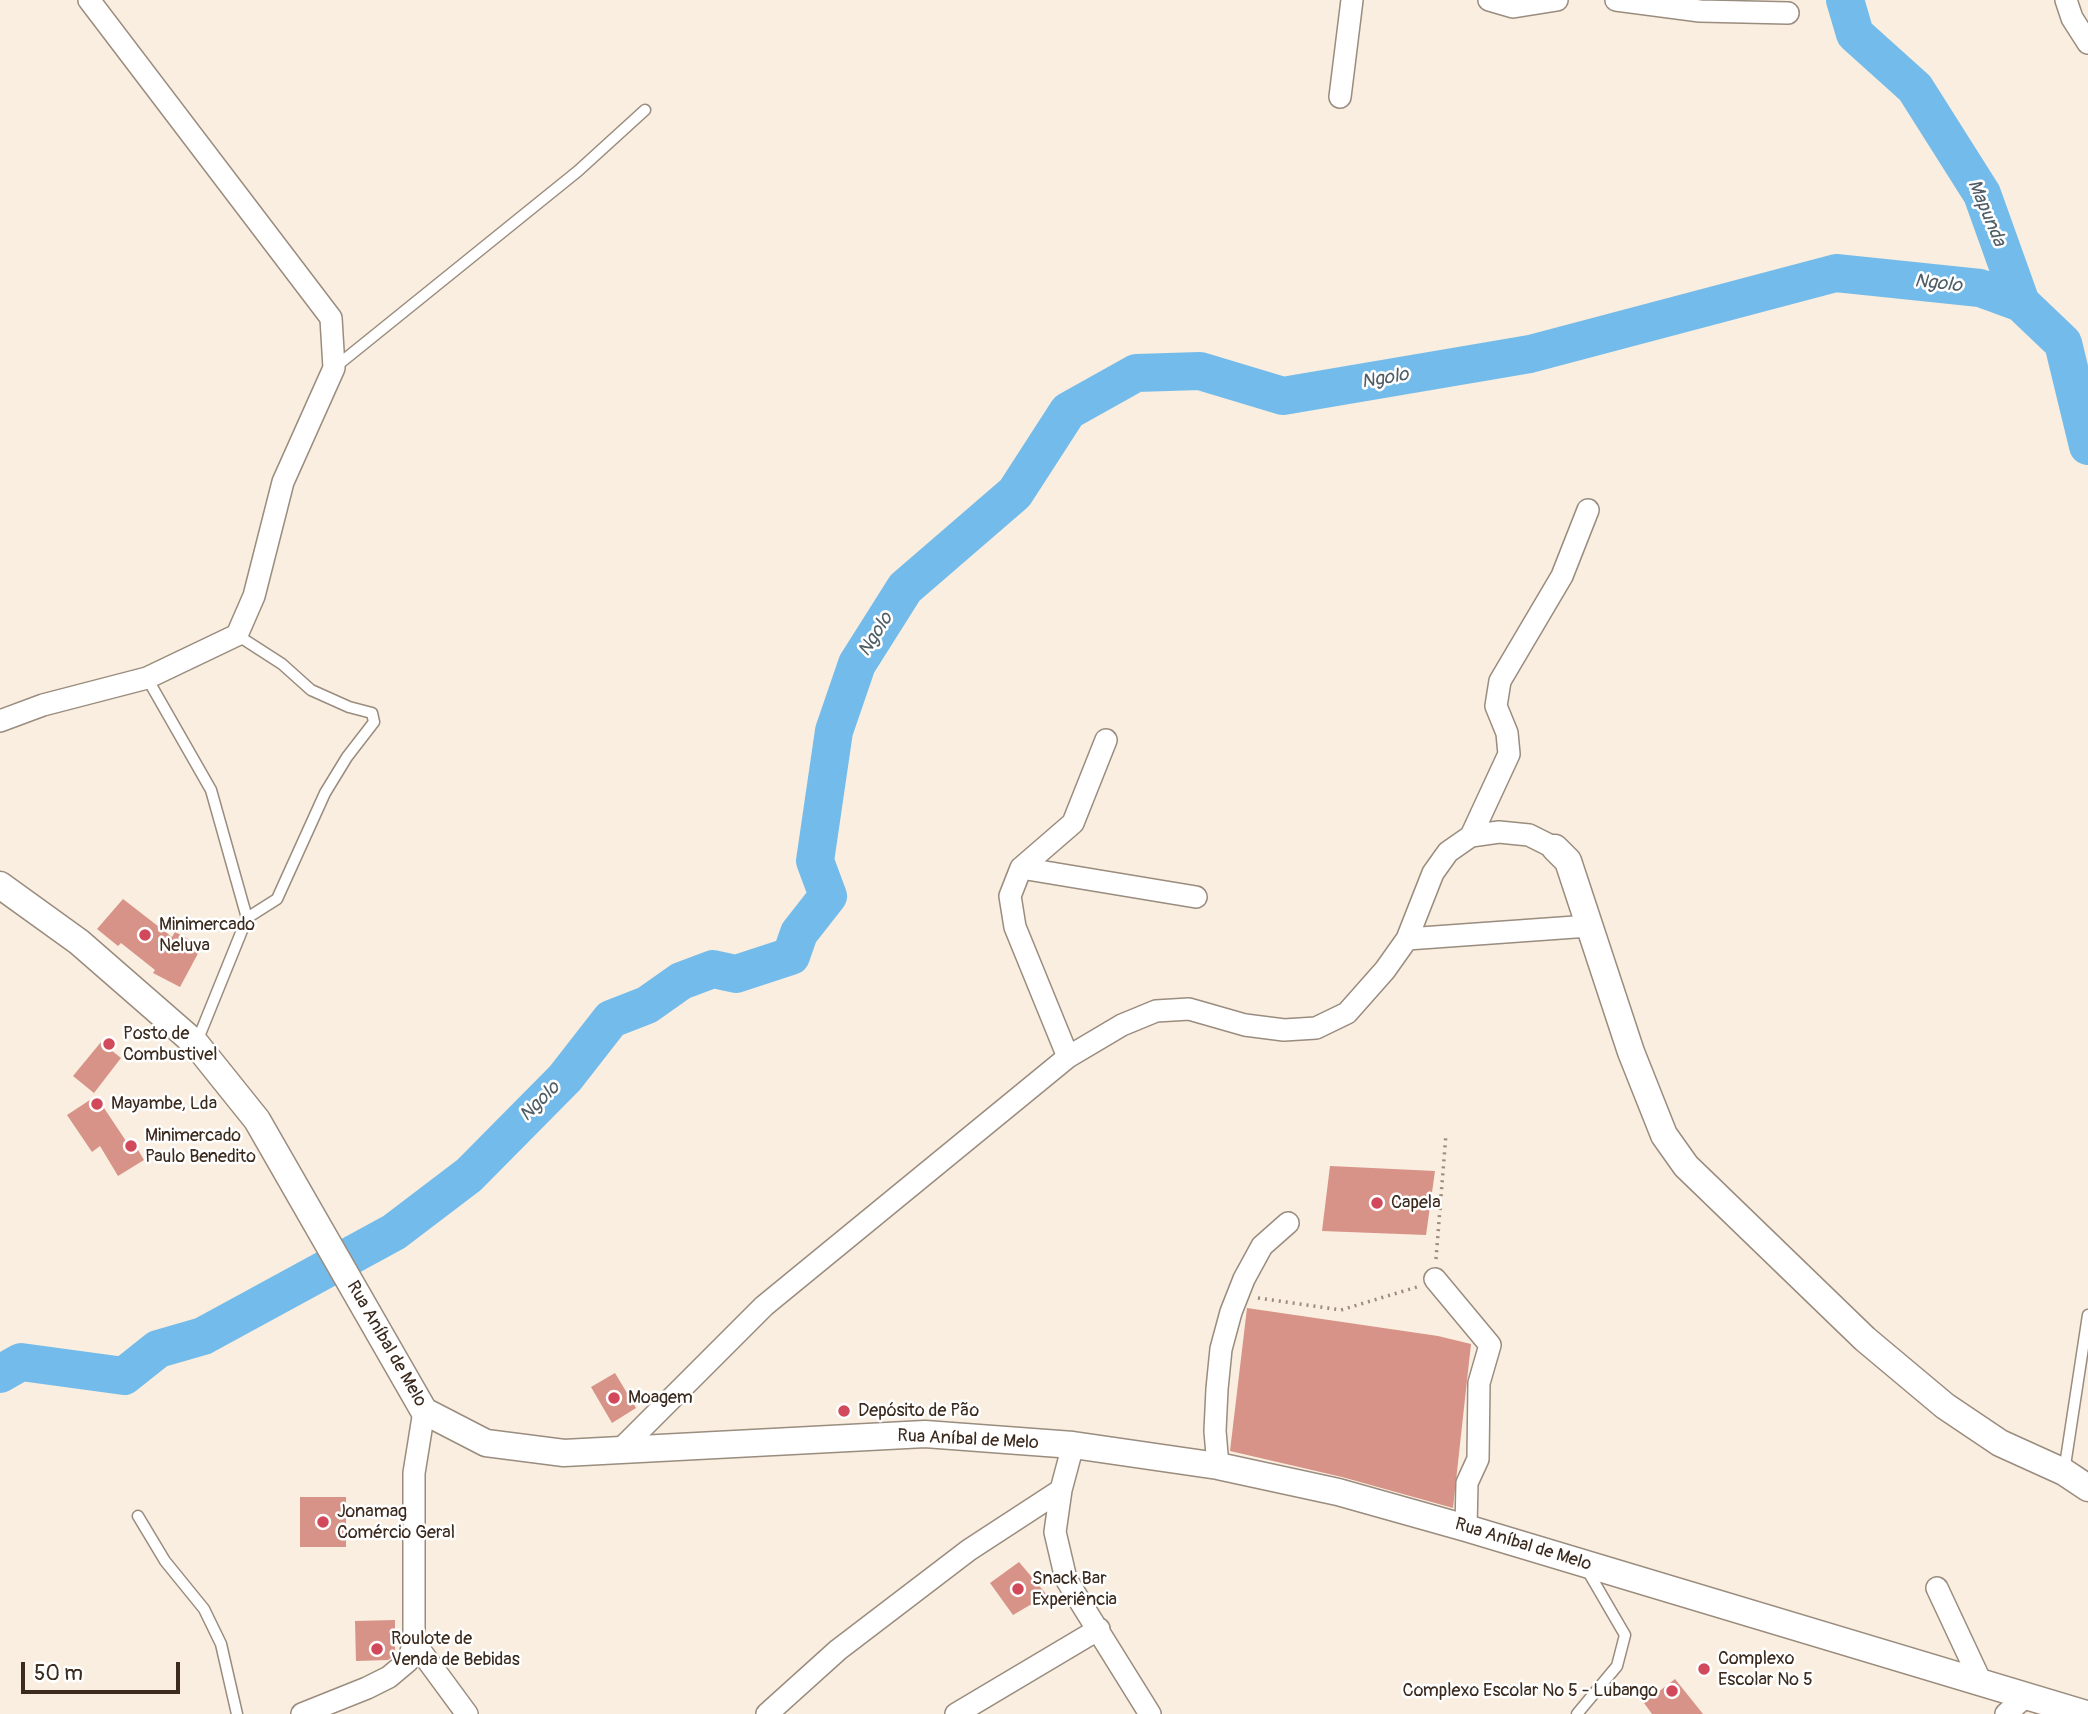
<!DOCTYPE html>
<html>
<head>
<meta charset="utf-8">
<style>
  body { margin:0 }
  #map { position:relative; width:2088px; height:1714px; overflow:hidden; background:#f9eedf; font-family:Pangolin,sans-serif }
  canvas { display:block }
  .scale { position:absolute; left:21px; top:1662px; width:159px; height:32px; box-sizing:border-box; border:4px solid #3b2a1e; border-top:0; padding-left:9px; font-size:21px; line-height:24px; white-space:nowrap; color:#3b2a1e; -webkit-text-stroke:5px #fff; paint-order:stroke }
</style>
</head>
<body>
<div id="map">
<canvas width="2088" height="1714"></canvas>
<div class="scale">50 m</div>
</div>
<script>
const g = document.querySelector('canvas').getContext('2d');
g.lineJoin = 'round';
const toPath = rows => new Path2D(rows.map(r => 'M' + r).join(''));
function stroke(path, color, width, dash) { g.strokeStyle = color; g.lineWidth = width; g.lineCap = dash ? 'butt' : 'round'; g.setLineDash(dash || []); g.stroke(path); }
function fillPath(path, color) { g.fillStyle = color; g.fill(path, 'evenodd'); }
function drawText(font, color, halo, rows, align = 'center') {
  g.font = font + ' Pangolin,sans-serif'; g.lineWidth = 5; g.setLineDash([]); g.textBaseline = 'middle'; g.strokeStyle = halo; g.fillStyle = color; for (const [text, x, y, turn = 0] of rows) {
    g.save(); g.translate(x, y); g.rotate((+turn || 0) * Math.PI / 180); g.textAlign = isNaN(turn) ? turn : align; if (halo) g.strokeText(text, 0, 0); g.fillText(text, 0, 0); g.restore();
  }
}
stroke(toPath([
  [1845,0,1855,34,1915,88,1982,194,2021,303,2063,343,2088,446],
  [0,1374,21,1362,124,1376,158,1349,203,1336,394,1232,469,1175,565,1078,611,1019,647,1005,681,981,713,969,736,974,791,956,799,933,828,896,815,861,834,731,857,664,905,588,1015,493,1068,411,1136,373,1200,371,1283,396,1530,354,1836,273,1980,288,2021,303]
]), '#73bbeb', 38);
fillPath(toPath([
  [123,899,172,937,175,932,202,946,180,987,153,973,155,970,121,943,118,946,97,929],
  [101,1042,121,1058,94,1093,73,1076],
  [96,1096,126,1141,131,1138,144,1160,118,1176,100,1146,92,1152,67,1115],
  [1330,1166,1435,1171,1426,1235,1322,1231],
  [1247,1308,1438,1336,1471,1344,1453,1508,1342,1477,1230,1451],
  [615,1373,636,1408,612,1423,591,1387],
  [300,1497,346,1497,346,1547,300,1547],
  [1019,1562,1047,1595,1013,1615,990,1583],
  [395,1620,395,1655,388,1660,356,1661,355,1621],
  [1675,1679,1703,1714,1652,1714,1644,1703]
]), '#d79387');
const service = toPath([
  [334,368,578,171,645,110],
  [147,678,211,790,247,918],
  [196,1044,247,918,277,899,325,793,347,757,374,722,372,713,349,707,311,690,282,664,237,635],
  [2064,1472,2088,1315],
  [138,1516,165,1561,204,1609,221,1644,237,1714],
  [1577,1714,1617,1666,1625,1635,1586,1568]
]);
const minor = toPath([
  [1489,0,1513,7,1557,0],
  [1616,0,1700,11,1788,13],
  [2066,0,2072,18,2088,43],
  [1340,97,1352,0],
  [0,721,43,705,147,678,237,635,254,596,283,482,334,368,331,318,89,0],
  [1471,836,1509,754,1507,733,1496,706,1500,681,1562,576,1588,510],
  [1021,868,1196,897],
  [1407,939,1589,926],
  [1068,1057,1015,927,1010,896,1021,868,1073,823,1106,740],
  [1435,1279,1490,1345,1479,1383,1478,1459,1467,1483,1466,1528],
  [1073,1445,1061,1490,1055,1532,1066,1579,1150,1714],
  [621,1449,764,1306,1068,1057,1122,1025,1156,1011,1189,1009,1245,1025,1284,1030,1316,1028,1347,1013,1385,970,1407,939,1433,873,1448,852,1471,836,1499,832,1529,835,1555,848],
  [1218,1466,1215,1431,1217,1389,1221,1349,1231,1312,1244,1279,1262,1246,1288,1223],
  [1937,1588,1981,1682],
  [414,1642,467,1714],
  [302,1714,367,1688,389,1677,408,1661,414,1642,414,1473,424,1411],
  [767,1714,838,1650,969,1550,1061,1490],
  [956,1714,1099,1629],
  [2006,1714,2026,1696]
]);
const tertiary = toPath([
  [1555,848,1568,861,1631,1052,1664,1135,1686,1166,1865,1339,1945,1406,2000,1443,2064,1472,2088,1488],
  [0,885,79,942,196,1044,257,1120,424,1411,486,1443,564,1453,925,1434,1073,1445,1218,1466,1338,1492,1466,1528,2086,1714]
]);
stroke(service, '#9a8c7e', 13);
stroke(minor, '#9a8c7e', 24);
stroke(tertiary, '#9a8c7e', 29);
stroke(toPath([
  [1436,1259,1446,1134],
  [1258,1298,1341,1310,1417,1287]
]), '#9a8c7e', 3.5, [2, 5]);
stroke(service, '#fff', 10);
stroke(minor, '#fff', 21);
stroke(tertiary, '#fff', 26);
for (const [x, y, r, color] of [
  [145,935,7,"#d1495b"],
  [109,1044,7,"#d1495b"],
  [97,1104,7,"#d1495b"],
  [131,1146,7,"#d1495b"],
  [1377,1203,7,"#d1495b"],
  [614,1398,7,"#d1495b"],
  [844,1411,7,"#d1495b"],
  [323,1522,7,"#d1495b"],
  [1018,1589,7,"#d1495b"],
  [377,1649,7,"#d1495b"],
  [1704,1669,7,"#d1495b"],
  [1672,1691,7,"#d1495b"]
]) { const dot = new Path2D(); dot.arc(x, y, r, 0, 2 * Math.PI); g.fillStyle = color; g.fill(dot); stroke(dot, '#fff', 2.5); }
drawText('18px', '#3b2a1e', '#fff', [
  ["Minimercado",159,925],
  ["Neluva",159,946],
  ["Posto de",123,1034],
  ["Combustivel",123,1055],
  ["Mayambe, Lda",111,1104],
  ["Minimercado",145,1136],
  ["Paulo Benedito",145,1157],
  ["Capela",1391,1203],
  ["Moagem",628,1398],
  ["Depósito de Pão",858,1411],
  ["Jonamag",337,1512],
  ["Comércio Geral",337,1533],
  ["Snack Bar",1032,1579],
  ["Experiência",1032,1600],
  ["Roulote de",391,1639],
  ["Venda de Bebidas",391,1660],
  ["Complexo",1718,1659],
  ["Escolar Nº 5",1718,1680],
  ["Complexo Escolar Nº 5 - Lubango",1658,1691,"right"]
], 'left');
drawText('18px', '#3b2a1e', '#fff', [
  ["Rua Aníbal de Melo",386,1344,60],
  ["Rua Aníbal de Melo",968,1440,3],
  ["Rua Aníbal de Melo",1523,1545,17]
]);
drawText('italic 19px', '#4f5d66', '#fff', [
  ["Mapunda",1986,213,67],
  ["Ngolo",1938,284,6],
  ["Ngolo",1385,379,-10],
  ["Ngolo",876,635,-58],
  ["Ngolo",540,1102,-45]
]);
</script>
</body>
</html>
